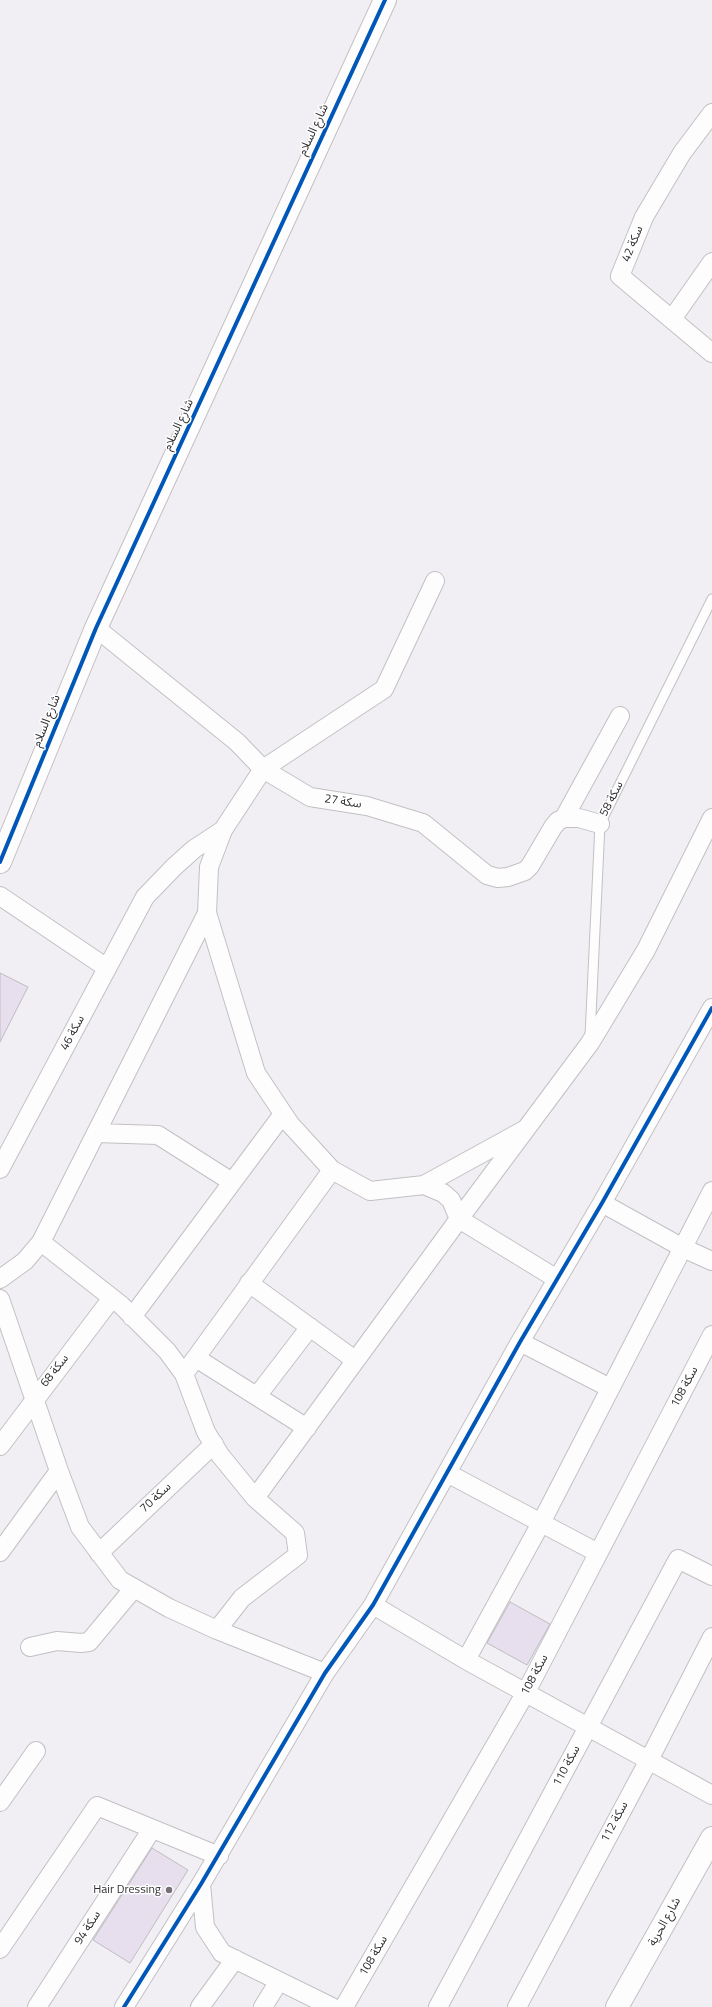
<!DOCTYPE html>
<html>
<head>
<meta charset="utf-8">
<style>
  body { margin:0 }
  canvas { display:block; background:#f1eff3 }
</style>
</head>
<body>
<canvas width="712" height="2007"></canvas>
<script>
const g = document.querySelector('canvas').getContext('2d');
g.lineJoin = 'round';
function fillPath(path, color) { g.fillStyle = color; g.fill(path, 'evenodd'); }
const toPath = rows => new Path2D(rows.map(r => 'M' + r).join(''));
function stroke(path, color, width, dash) { g.strokeStyle = color; g.lineWidth = width; g.lineCap = dash ? 'butt' : 'round'; g.setLineDash(dash || []); g.stroke(path); }
function drawText(font, color, halo, rows, align = 'center') {
  g.font = font + ' "Titillium Web","Noto Sans Arabic",sans-serif'; g.lineWidth = 3; g.setLineDash([]); g.textBaseline = 'middle'; g.strokeStyle = halo; g.fillStyle = color; for (const [text, x, y, turn = 0] of rows) {
    g.save(); g.translate(x, y); g.rotate((+turn || 0) * Math.PI / 180); g.textAlign = isNaN(turn) ? turn : align; if (halo) g.strokeText(text, 0, 0); g.fillText(text, 0, 0); g.restore();
  }
}
const building = toPath([
  [0,973,28,987,0,1042,0,973],
  [510,1602,550,1624,527,1665,487,1643,510,1602],
  [152,1848,188,1870,130,1963,93,1940,152,1848]
]);
fillPath(building, '#e7deee');
stroke(building, '#bebdc0', 1);
const service = toPath([
  [590,1036,600,824,712,599]
]);
const minor = toPath([
  [712,113,682,153,644,217,620,276,712,353],
  [672,319,712,262],
  [435,581,384,689,263,769,223,830,209,867,207,913,256,1073,290,1124,332,1170,370,1191,424,1185,526,1129],
  [96,628,237,742,263,769,310,797,367,806,423,823,487,875,498,878,508,877,525,871,530,866,553,827,558,821,564,818,579,818,600,824],
  [564,818,620,716],
  [0,896,107,968],
  [96,1133,158,1135,232,1182],
  [0,1169,145,897,174,867,194,849,223,830],
  [424,1185,443,1193,451,1200,459,1219,557,1279],
  [602,1203,683,1248,712,1261],
  [41,1242,121,1305,167,1351,184,1374,206,1432,220,1455,255,1498,295,1533,298,1555,242,1598,217,1630],
  [0,1279,25,1261,41,1242,207,913],
  [249,1283,355,1360],
  [0,1299,59,1471,80,1527,120,1580,169,1608,217,1630,325,1673],
  [132,1317,283,1114],
  [520,1342,610,1388],
  [196,1358,307,1428],
  [184,1374,332,1170],
  [257,1396,310,1327],
  [0,1446,112,1298],
  [447,1473,598,1553],
  [255,1498,459,1219,590,1043,646,950,712,818],
  [0,1552,59,1471],
  [99,1553,214,1444],
  [373,1605,466,1660,712,1795],
  [30,1647,57,1641,81,1643,89,1642,134,1588],
  [466,1660,541,1523,712,1191],
  [0,1802,36,1751],
  [201,1884,205,1927,222,1953,332,2007],
  [0,1949,97,1806,219,1856],
  [37,2007,152,1829],
  [124,2007,201,1884,325,1673,373,1605,520,1342,602,1203,712,1008],
  [200,2007,235,1959],
  [263,2007,279,1981],
  [344,2007,526,1692,712,1335],
  [438,2007,678,1559,712,1576],
  [517,2007,649,1760,712,1637]
]);
const tertiary = toPath([
  [0,862,96,628,385,0],
  [617,2007,712,1838]
]);
stroke(service, '#c2c0c4', 11);
stroke(minor, '#c2c0c4', 20);
stroke(tertiary, '#c2c0c4', 24);
stroke(service, '#fdfdfd', 9);
stroke(minor, '#fdfdfd', 18);
stroke(tertiary, '#fdfdfd', 22);
stroke(toPath([
  [0,862,96,628,385,0],
  [124,2007,201,1884,325,1673,373,1605,520,1342,602,1203,712,1008]
]), '#0057b8', 4);
for (const [x, y, r, color] of [
  [169,1890,4,"#747276"]
]) { const dot = new Path2D(); dot.arc(x, y, r, 0, 2 * Math.PI); g.fillStyle = color; g.fill(dot); stroke(dot, '#fff', 1.5); }
drawText('12px', '#302f32', '#fff', [
  ["شارع السلام",314,130,-65],
  ["سكة 42",633,244,-68],
  ["شارع السلام",179,425,-65],
  ["شارع السلام",47,721,-68],
  ["سكة 58",612,799,-63],
  ["سكة 27",343,802,9],
  ["سكة 46",73,1033,-62],
  ["سكة 68",55,1371,-52],
  ["سكة 108",685,1387,-62],
  ["سكة 70",156,1498,-43],
  ["سكة 108",535,1675,-62],
  ["سكة 110",567,1766,-62],
  ["سكة 112",615,1822,-62],
  ["شارع الحرية",665,1922,-61],
  ["سكة 94",88,1928,-57],
  ["سكة 108",374,1956,-60]
]);
drawText('12px', '#302f32', '#fff', [
  ["Hair Dressing",161,1890]
], 'right');
</script>
</body>
</html>
